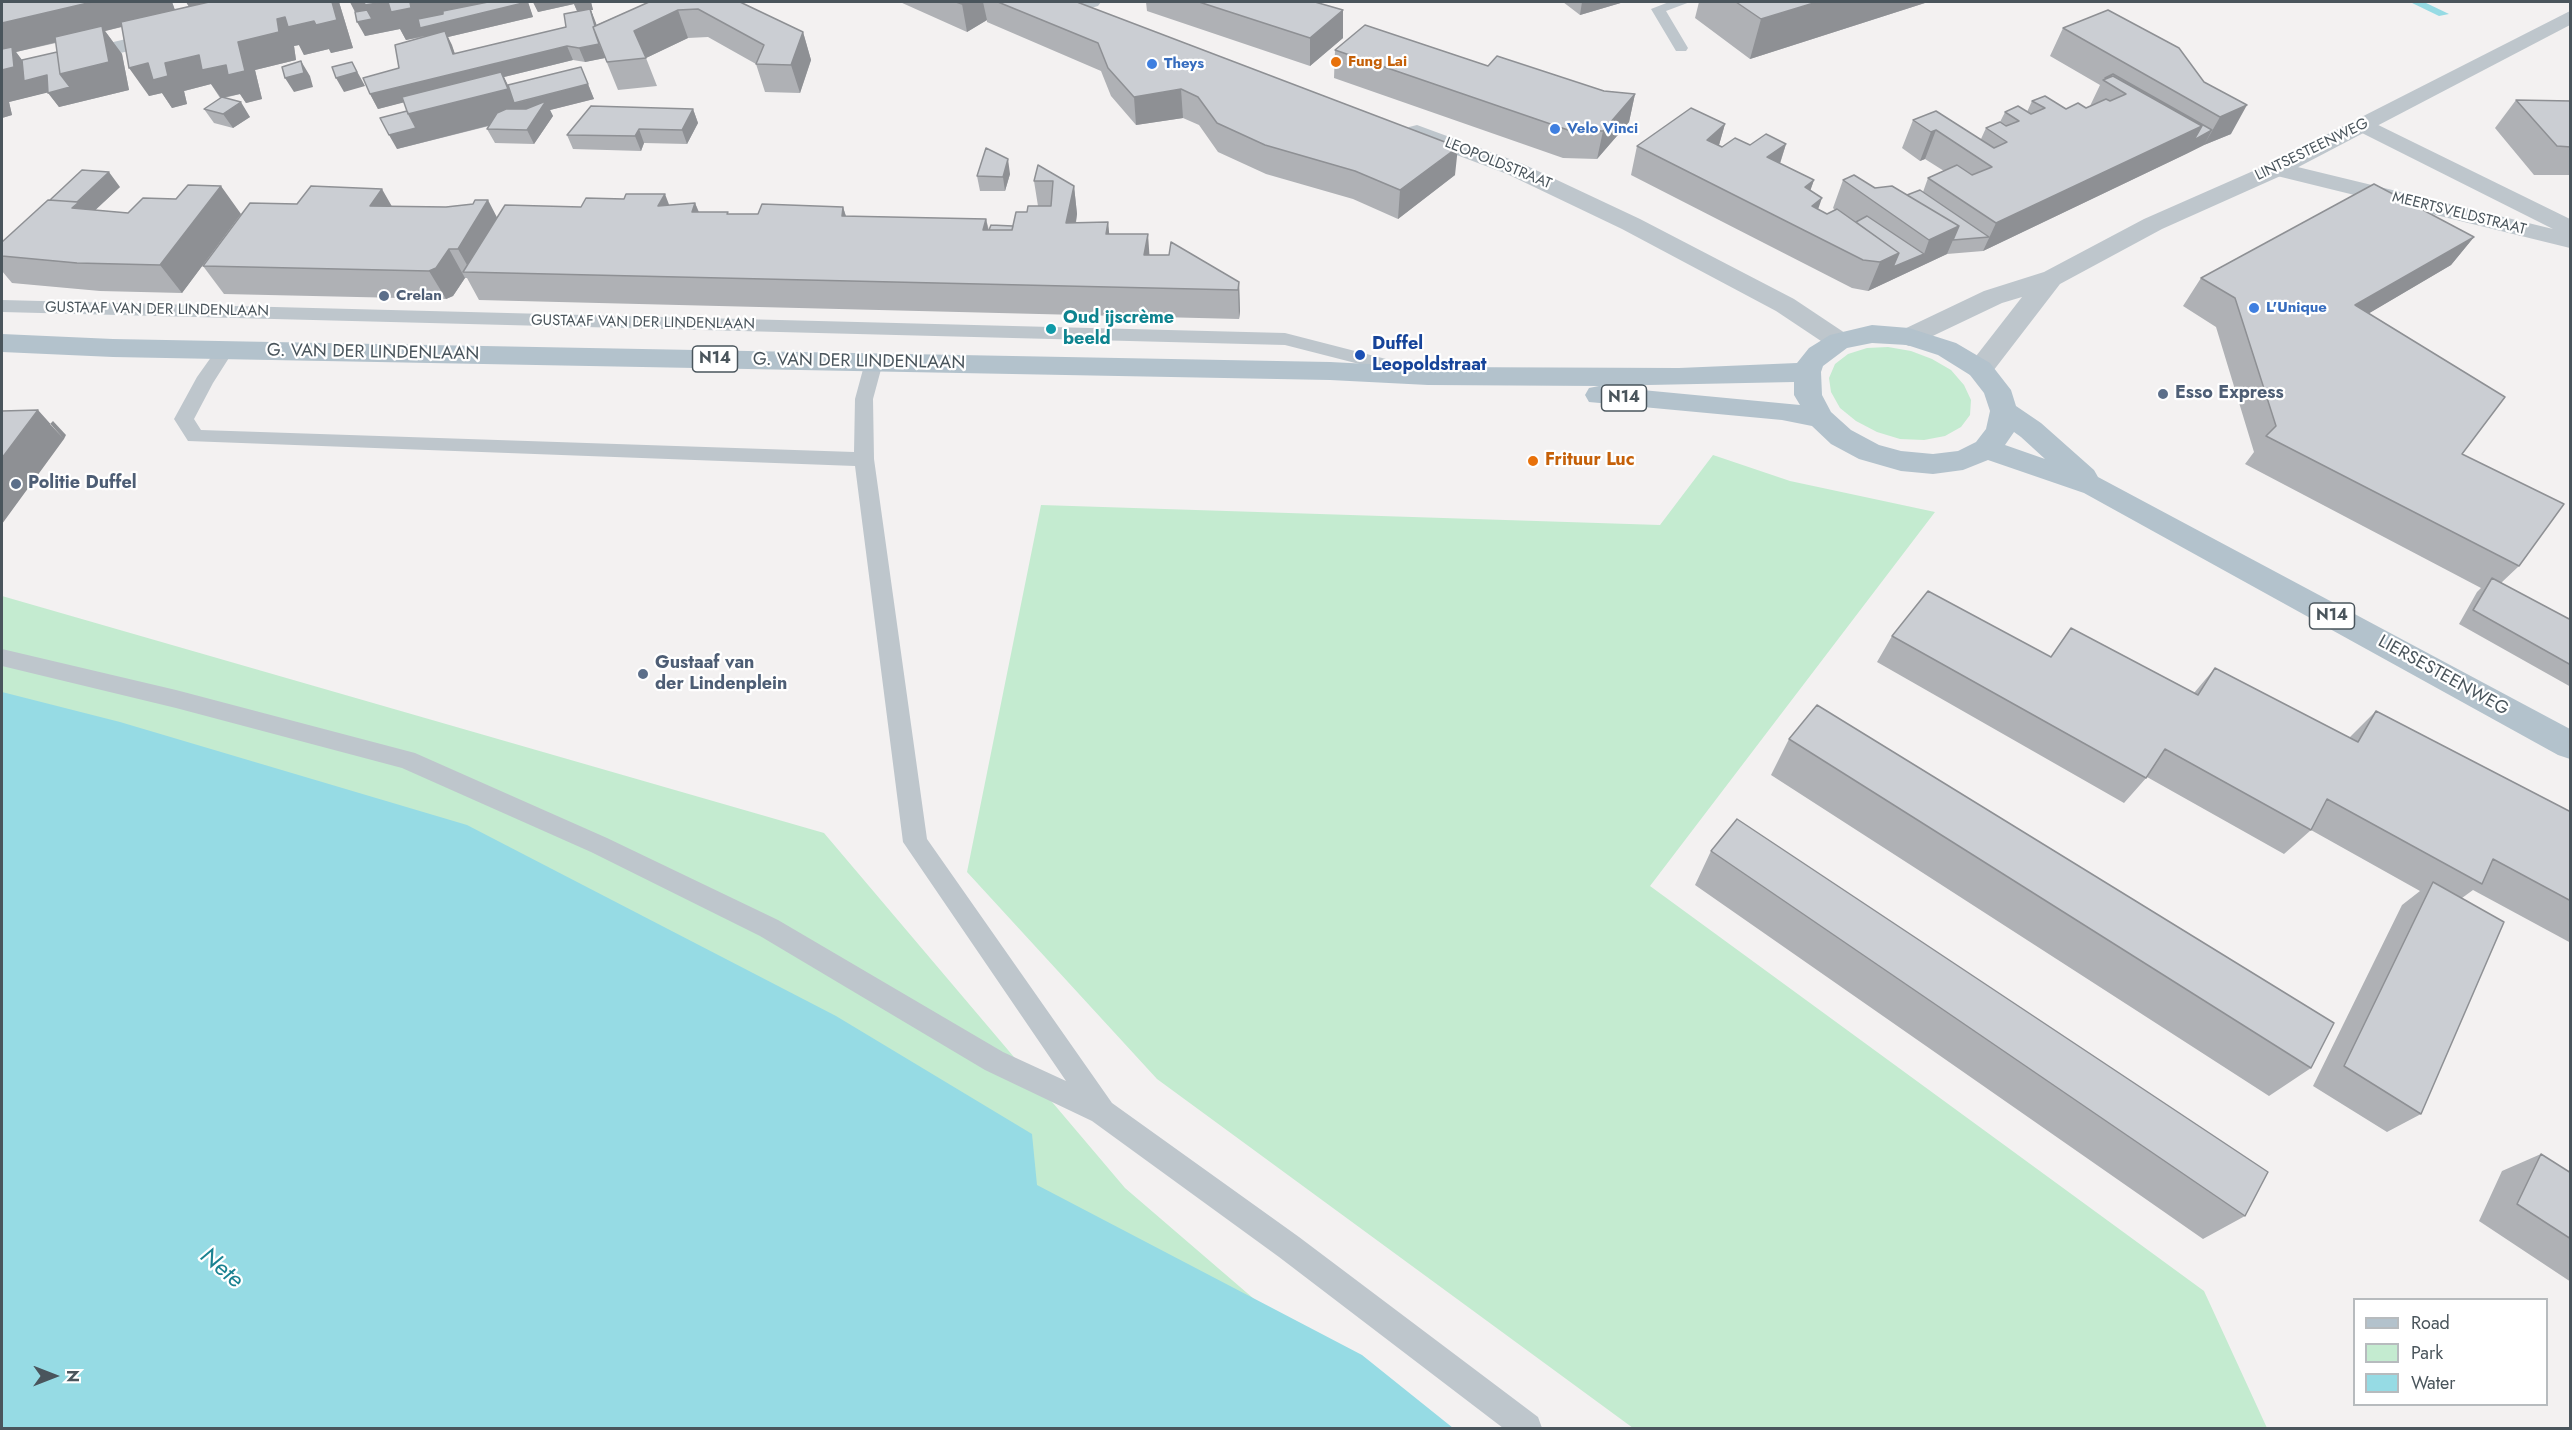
<!DOCTYPE html>
<html>
<head>
<meta charset="utf-8">
<style>
  body { margin:0 }
  #map { position:relative; width:2572px; height:1430px; overflow:hidden; background:#f3f1f1; font-family:Jost,sans-serif }
  canvas { display:block }
  .frame { position:absolute; inset:0; border:3px solid #4a555c; pointer-events:none }
  .legend { position:absolute; left:2353px; top:1298px; width:195px; height:108px; box-sizing:border-box; background:#fff; border:2px solid #b7bbbe; margin:0; padding:8px 10px; list-style:none; font-size:18px; color:#4a555c }
  .legend li { display:flex; align-items:center; gap:12px; height:30px }
  .legend b { width:30px; border:2px solid #b7bbbe }
  .north { position:absolute; left:24px; top:1346px; width:60px; height:60px; -webkit-text-stroke:4px #fff; paint-order:stroke; rotate:90deg; font-size:16px; font-weight:700; line-height:24px; text-align:center; color:#4a555c }
  .north::after { content:''; display:block; margin:auto; width:21px; height:27px; background:#4a555c; clip-path:polygon(50% 0,100% 100%,50% 72%,0 100%) }
</style>
</head>
<body>
<div id="map">
<canvas width="2572" height="1430"></canvas>
<div class="frame"></div>
<ul class="legend">
<li><b style="height:8px;background:#b3c2cc"></b>Road</li>
<li><b style="height:16px;background:#c4ebd0"></b>Park</li>
<li><b style="height:16px;background:#96dbe4"></b>Water</li>
</ul>
<div class="north">N</div>
</div>
<script>
const g = document.querySelector('canvas').getContext('2d');
g.lineJoin = 'round';
function fillPath(path, color) { g.fillStyle = color; g.fill(path, 'evenodd'); }
const toPath = rows => new Path2D(rows.map(r => 'M' + r).join(''));
function stroke(path, color, width, dash) { g.strokeStyle = color; g.lineWidth = width; g.lineCap = dash ? 'butt' : 'round'; g.setLineDash(dash || []); g.stroke(path); }
function drawText(font, color, halo, rows, align = 'center') {
  g.font = font + ' Jost,sans-serif'; g.lineWidth = 4.5; g.setLineDash([]); g.textBaseline = 'middle'; g.strokeStyle = halo; g.fillStyle = color; for (const [text, x, y, turn = 0] of rows) {
    g.save(); g.translate(x, y); g.rotate((+turn || 0) * Math.PI / 180); g.textAlign = isNaN(turn) ? turn : align; if (halo) g.strokeText(text, 0, 0); g.fillText(text, 0, 0); g.restore();
  }
}
fillPath(toPath([
  [1888,347,1911,351,1932,359,1951,370,1964,385,1971,400,1970,415,1961,427,1945,436,1924,440,1900,439,1877,432,1856,421,1840,408,1831,392,1829,378,1835,364,1848,354,1867,348],
  [1713,455,1790,481,1935,512,1650,886,2204,1291,2267,1428,1633,1428,1157,1079,967,872,1041,505,1660,525],
  [2,596,824,833,1125,1188,1404,1428,2,767]
]), '#c4ebd0');
fillPath(toPath([
  [2,692,120,722,467,825,836,1016,1032,1134,1037,1185,1362,1355,1453,1428,2,1428]
]), '#96dbe4');
fillPath(toPath([
  [2410,2,2424,2,2449,14,2439,16,2410,2]
]), '#96dbe4');
fillPath(toPath([
  [1669,2,1690,2,1666,11,1688,48,1686,51,1676,51,1651,9,1669,2],
  [2,300,1285,333,1421,368,1423,372,1421,376,1414,378,1285,345,2,312,2,300],
  [225,344,234,350,213,383,194,419,201,430,854,452,855,399,865,362,867,358,874,356,881,358,883,362,873,399,874,459,927,839,1112,1103,1299,1237,1538,1417,1542,1428,1503,1428,1279,1257,1092,1121,985,1070,760,936,591,852,402,768,176,708,2,666,2,649,176,690,415,753,607,838,778,920,1003,1052,1066,1081,903,842,855,466,188,441,174,419,197,377,219,346,225,344]
]), '#bec6cc');
fillPath(toPath([
  [1072,2,1101,2,1098,6,1080,11,1073,9,1070,5,1072,2],
  [169,29,177,30,180,35,177,40,2,80,2,68,169,29],
  [2364,118,2570,219,2570,248,2269,174,2265,169,2269,164,2277,162,2553,229,2356,130,2353,125,2356,120,2364,118],
  [1417,125,1523,164,1640,219,1794,299,1848,335,1852,341,1848,347,1839,350,1830,347,1776,311,1622,229,1507,174,1409,137,1405,132,1409,127,1417,125]
]), '#bec6cc');
fillPath(toPath([
  [2570,11,2570,25,2285,174,2162,229,2060,284,1990,375,1980,378,1970,375,1966,369,2022,297,2002,303,1918,343,1909,346,1900,343,1896,337,1900,331,1984,291,2044,272,2144,219,2269,164,2570,11]
]), '#bec6cc');
fillPath(toPath([
  [1872,325,1909,328,1956,343,1990,363,2011,390,2016,406,2041,423,2094,470,2098,477,2570,729,2570,759,2558,755,2084,493,1988,460,1963,470,1933,474,1901,471,1859,459,1831,444,1812,426,1782,420,1589,402,1585,395,1589,388,1599,386,1428,385,1330,380,113,357,2,352,2,334,113,339,1330,362,1428,367,1679,368,1797,363,1809,348,1830,335,1872,325],
  [1872,343,1907,345,1938,355,1970,375,1984,393,1990,411,1986,429,1976,442,1958,451,1933,454,1901,451,1879,445,1851,430,1831,412,1822,395,1821,372,1823,366,1847,348,1872,343],
  [1794,382,1794,395,1800,405,1600,386,1794,382],
  [2014,432,2021,437,2045,459,2005,445,2014,432]
]), '#b3c2cc');
fillPath(toPath([
  [2,2,172,2,175,10,189,6,186,2,339,2,353,48,331,53,329,49,304,55,299,45,294,46,296,60,255,70,262,99,246,103,240,94,224,98,250,117,233,128,214,123,204,109,220,98,211,84,184,91,187,104,172,108,162,93,149,96,122,27,105,31,122,54,129,90,59,107,48,92,9,102,12,115,2,118],
  [56,43,57,52,22,60,16,52],
  [350,2,528,2,533,17,448,37,455,54,566,27,577,11,574,4,538,12,533,2,591,2,593,10,591,10,596,25,649,2,740,2,803,32,811,60,800,93,765,92,756,64,708,37,688,38,646,58,657,86,618,90,605,58,585,62,573,60,504,77,508,85,581,67,594,99,550,110,553,116,534,144,495,143,487,129,489,126,397,149,407,111,404,102,378,109,370,94,399,68,424,37,406,40,400,29,365,36,355,12],
  [900,2,1077,2,1455,175,1398,219,1353,199,1266,174,1218,152,1199,125,1183,118,1136,125,1111,96,1101,71,987,22,987,20,967,32],
  [1146,2,1315,2,1343,38,1310,66,1147,11],
  [1563,2,1624,2,1580,15],
  [1699,2,1928,2,1750,59,1695,18],
  [2063,28,2179,48,2231,134,2204,145,2186,154,1983,251,1947,254,1868,291,1852,288,1631,175,1637,146,1725,124,1719,145,1722,147,1750,145,1786,144,1780,164,1814,180,1810,190,1818,209,1827,214,1835,210,1833,208,1843,180,1907,195,1923,192,1928,178,1944,171,1925,159,1920,161,1902,148,1913,120,1981,139,1986,128,2000,122,2005,112,2027,112,2032,101,2066,109,2086,108,2090,106,2100,85,2050,56],
  [1335,50,1488,66,1604,91,1635,94,1629,122,1597,159,1563,158,1334,78],
  [2516,100,2571,101,2571,175,2534,175,2495,128],
  [693,109,698,123,687,144,644,143,641,151,573,149,567,135],
  [1038,165,1074,186,1077,214,1076,223,1108,222,1109,234,1150,255,1239,282,1240,311,1239,319,479,300,467,278,465,278,453,296,446,299,224,294,203,266,392,206,497,218,581,207,669,205,695,203,699,212,729,214,758,214,843,207,846,216,986,219,989,230,1013,226,1027,212,1038,206,1034,181],
  [1010,174,1005,191,980,191,977,176],
  [120,187,95,210,128,213,176,199,241,214,182,293,100,291,12,283,2,271,2,242,50,200],
  [2474,237,2451,265,2369,313,2462,454,2519,566,2501,583,2571,620,2571,687,2459,624,2477,592,2481,588,2245,464,2254,452,2216,327,2183,306,2201,278],
  [1892,636,2051,657,2194,693,2215,668,2349,738,2376,711,2571,812,2571,943,2473,890,2462,898,2421,1114,2387,1132,2313,1086,2402,905,2420,891,2311,830,2284,854,2147,777,2124,803,1877,662],
  [1789,739,2311,1068,2269,1096,1771,775],
  [1711,851,2245,1216,2203,1239,1695,885],
  [2541,1154,2571,1173,2571,1282,2479,1221,2502,1171]
]), '#afb1b5');
fillPath(toPath([
  [92,2,172,2,176,13,105,31,122,54,129,90,59,107,48,93,70,87,60,74,68,72,65,51,75,65,76,70,109,62,103,31,16,52,33,75,33,79,47,75,58,90,9,102,12,115,2,118,2,70,14,67,12,53,2,56,2,23],
  [186,2,230,2,191,10],
  [332,2,339,2,353,48,331,53,329,49,304,55,299,45,294,46,296,60,255,70,262,99,246,103,240,94,221,98,211,84,184,91,187,104,172,108,162,93,149,96,129,68,148,63,165,63,199,55,226,65,238,42,277,19],
  [350,2,528,2,533,17,448,37,452,45,460,69,427,42,424,36,406,40,400,29,365,36,357,22,360,21],
  [533,2,591,2,593,10,591,10,596,23,605,57,599,43,578,13,574,4,538,12],
  [966,2,983,2,987,20,967,32,962,4],
  [1582,2,1624,2,1580,15],
  [1817,2,1928,2,1750,59,1761,19],
  [678,10,688,38,646,58,634,31],
  [1343,10,1343,38,1310,66,1310,38],
  [803,32,811,60,800,93,791,65],
  [599,44,605,58,585,62,579,48],
  [567,46,573,60,504,77,516,103,588,84,594,99,550,110,553,116,534,144,527,130,538,113,397,149,389,135,408,114,503,77,378,109,370,94],
  [301,61,310,76,313,87,294,92,285,78],
  [352,62,365,86,344,92,336,78],
  [1181,89,1183,118,1136,125,1134,97],
  [1635,94,1629,122,1597,159,1603,131],
  [241,102,250,117,233,128,223,114],
  [2247,105,2231,134,2204,145,2220,117],
  [693,109,698,123,687,144,682,130],
  [1725,124,1717,152,1707,140],
  [2202,126,2186,154,1983,251,1996,223],
  [639,129,644,143,641,151,635,136],
  [1936,130,1925,159,1920,161,1931,132],
  [2212,130,2204,145,2186,154,2194,140],
  [1786,144,1777,172,1767,157],
  [1458,147,1455,175,1398,219,1400,190],
  [1008,159,1010,174,1005,191,1003,177],
  [109,172,120,187,89,216,72,208,73,205],
  [1814,180,1804,209,1805,187],
  [221,186,241,214,182,293,160,265],
  [1074,186,1077,214,1071,252,1066,223],
  [382,189,398,217,370,206],
  [665,194,676,223,658,206],
  [1822,198,1812,227,1812,206],
  [488,200,503,229,471,272,458,249],
  [695,203,706,231,692,212],
  [843,207,850,230,842,216],
  [986,219,991,244,983,230],
  [1108,222,1111,251,1106,234],
  [1959,226,1947,254,1868,291,1880,262,1899,253,1924,254,1929,240],
  [1148,234,1150,263,1144,255],
  [2474,237,2451,265,2334,334,2355,305],
  [449,249,465,278,453,296,446,299,429,271],
  [1239,282,1240,311,1239,319,1238,290],
  [38,410,64,439,2,524,2,458],
  [53,421,66,435,64,439,50,424]
]), '#8e9094');
const building = toPath([
  [2,2,92,2,2,23,2,2],
  [209,2,332,2,337,20,316,25,314,21,288,27,285,17,277,19,279,32,238,42,245,71,228,75,226,65,202,70,199,55,165,63,168,76,153,80,148,63,129,68,121,22,209,2],
  [364,2,384,2,365,5,364,2],
  [388,2,410,2,411,8,391,12,388,2],
  [488,2,527,2,420,28,418,19,443,14,443,11,488,2],
  [649,2,740,2,803,32,791,65,756,64,764,45,698,9,678,10,634,31,646,58,607,62,593,27,649,2],
  [956,2,966,2,962,4,956,2],
  [998,2,1077,2,1458,147,1400,190,1355,171,1265,145,1217,123,1198,97,1181,89,1134,97,1108,68,1098,43,998,2],
  [1199,2,1315,2,1343,10,1310,38,1199,2],
  [1736,2,1817,2,1761,19,1736,2],
  [590,9,595,26,593,27,599,44,579,48,567,46,370,94,363,78,399,68,395,45,445,31,453,54,566,27,564,14,590,9],
  [367,10,372,19,357,22,355,12,367,10],
  [2108,10,2179,48,2204,82,2247,105,2220,117,2063,28,2108,10],
  [1365,25,1488,66,1497,56,1604,91,1635,94,1603,131,1568,130,1335,50,1365,25],
  [102,26,109,62,60,74,55,37,102,26],
  [12,47,14,67,2,70,2,49,12,47],
  [57,52,60,74,70,87,48,93,47,75,24,81,22,60,57,52],
  [301,61,304,73,285,78,282,67,301,61],
  [352,62,357,72,336,78,332,67,352,62],
  [581,67,588,84,514,103,508,85,581,67],
  [501,72,508,89,408,114,402,97,501,72],
  [2113,74,2212,130,2194,140,2202,126,2113,76,2107,78,2105,78,2113,74],
  [2113,76,2202,126,1996,223,1928,178,1957,165,1972,175,1992,167,1936,130,1931,132,1913,120,1936,111,1994,148,2007,142,1986,128,2000,122,2006,126,2019,121,2005,112,2018,106,2031,114,2045,108,2032,101,2045,96,2066,109,2078,103,2086,108,2106,99,2110,101,2126,94,2103,80,2113,76],
  [222,97,241,102,223,114,204,109,222,97],
  [2516,100,2571,101,2571,147,2557,146,2516,100],
  [546,101,527,130,487,129,497,113,506,109,526,109,546,101],
  [591,106,693,109,682,130,639,129,635,136,567,135,591,106],
  [1691,108,1725,124,1707,140,1722,147,1735,138,1750,145,1766,134,1786,144,1767,157,1814,180,1805,187,1822,198,1812,206,1827,214,1837,209,1899,253,1880,262,1863,260,1637,146,1691,108],
  [407,111,416,128,389,135,380,118,407,111],
  [986,148,1008,159,1003,177,977,176,986,148],
  [1038,165,1074,186,1066,223,1108,222,1106,234,1148,234,1144,255,1169,255,1171,242,1239,282,1238,290,463,272,505,205,581,207,586,198,624,199,626,194,665,194,658,206,695,203,692,212,728,212,727,214,758,214,762,204,843,207,842,216,986,219,983,230,1012,230,1016,212,1027,212,1028,206,1051,206,1053,181,1034,181,1038,165],
  [82,170,109,172,77,202,50,200,82,170],
  [1854,175,1875,188,1892,186,1959,226,1929,240,1843,180,1854,175],
  [2374,184,2474,237,2355,305,2505,397,2462,454,2564,504,2519,566,2266,436,2276,426,2235,298,2201,278,2374,184],
  [188,185,221,186,160,265,77,263,2,256,2,242,48,200,79,202,72,208,128,213,143,198,176,199,188,185],
  [311,186,382,189,370,206,446,207,473,204,475,200,488,200,458,249,449,249,436,268,429,271,203,266,250,203,297,204,311,186],
  [1920,190,1989,237,1953,240,1959,226,1907,195,1920,190],
  [1867,216,1924,254,1893,267,1899,253,1856,222,1867,216],
  [991,225,1013,226,1012,230,989,230,991,225],
  [38,410,2,458,2,411,38,410],
  [2492,578,2571,620,2571,665,2473,610,2492,578],
  [1928,591,2051,657,2071,628,2198,695,2215,668,2358,742,2376,711,2571,812,2571,901,2493,859,2482,884,2327,799,2311,830,2165,749,2146,778,1892,636,1928,591],
  [1817,705,2334,1023,2311,1068,1789,739,1817,705],
  [1737,819,2268,1172,2245,1216,1711,851,1737,819],
  [2433,882,2504,922,2421,1114,2344,1066,2433,882],
  [2541,1154,2571,1173,2571,1239,2517,1204,2541,1154]
]);
fillPath(building, '#cbced3');
stroke(building, '#8e9094', 1.5);
for (const [x, y, r, color] of [
  [1336,62,6,"#e8710a"],
  [1152,64,6,"#3f7fe0"],
  [1555,129,6,"#3f7fe0"],
  [384,296,6,"#5c6f8a"],
  [2254,308,6,"#3f7fe0"],
  [1051,329,6,"#0f9aa8"],
  [1360,355,6,"#1a4fb4"],
  [2163,394,6,"#5c6f8a"],
  [1533,461,6,"#e8710a"],
  [16,484,6,"#5c6f8a"],
  [643,674,6,"#5c6f8a"]
]) { const dot = new Path2D(); dot.arc(x, y, r, 0, 2 * Math.PI); g.fillStyle = color; g.fill(dot); stroke(dot, '#fff', 2); }
drawText('bold 15px', '#c56008', '#fff', [
  ["Fung Lai",1348,62]
], 'left');
drawText('bold 15px', '#366cbe', '#fff', [
  ["Theys",1164,64],
  ["Velo Vinci",1567,129],
  ["L'Unique",2266,308]
], 'left');
drawText('15px', '#4a555c', '#fff', [
  ["LINTSESTEENWEG",2312,150,-26],
  ["LEOPOLDSTRAAT",1498,164,22],
  ["MEERTSVELDSTRAAT",2459,214,14],
  ["GUSTAAF VAN DER LINDENLAAN",157,310,1],
  ["GUSTAAF VAN DER LINDENLAAN",643,323,1]
]);
drawText('bold 15px', '#4e5e75', '#fff', [
  ["Crelan",396,296]
], 'left');
for (const [x, y, w] of [
  [715,359,45],
  [1624,398,45],
  [2332,616,45]
]) { const box = new Path2D(); box.roundRect(x - w / 2, y - 13, w, 26, 4.5); g.fillStyle = '#fff'; g.fill(box); stroke(box, '#4a555c', 1.5); }
drawText('bold 16px', '#4a555c', null, [
  ["N14",715,359],
  ["N14",1624,398],
  ["N14",2332,616]
]);
drawText('bold 18px', '#0d838f', '#fff', [
  ["Oud ijscrème",1063,319],
  ["beeld",1063,340]
], 'left');
drawText('bold 18px', '#164399', '#fff', [
  ["Duffel",1372,345],
  ["Leopoldstraat",1372,366]
], 'left');
drawText('18px', '#4a555c', '#fff', [
  ["G. VAN DER LINDENLAAN",373,353,1],
  ["G. VAN DER LINDENLAAN",859,362,1],
  ["LIERSESTEENWEG",2443,676,29]
]);
drawText('bold 18px', '#4e5e75', '#fff', [
  ["Esso Express",2175,394],
  ["Politie Duffel",28,484],
  ["Gustaaf van",655,664],
  ["der Lindenplein",655,685]
], 'left');
drawText('bold 18px', '#c56008', '#fff', [
  ["Frituur Luc",1545,461]
], 'left');
drawText('italic 24px', '#1a8291', '#fff', [
  ["Nete",221,1269,40]
]);
</script>
</body>
</html>
